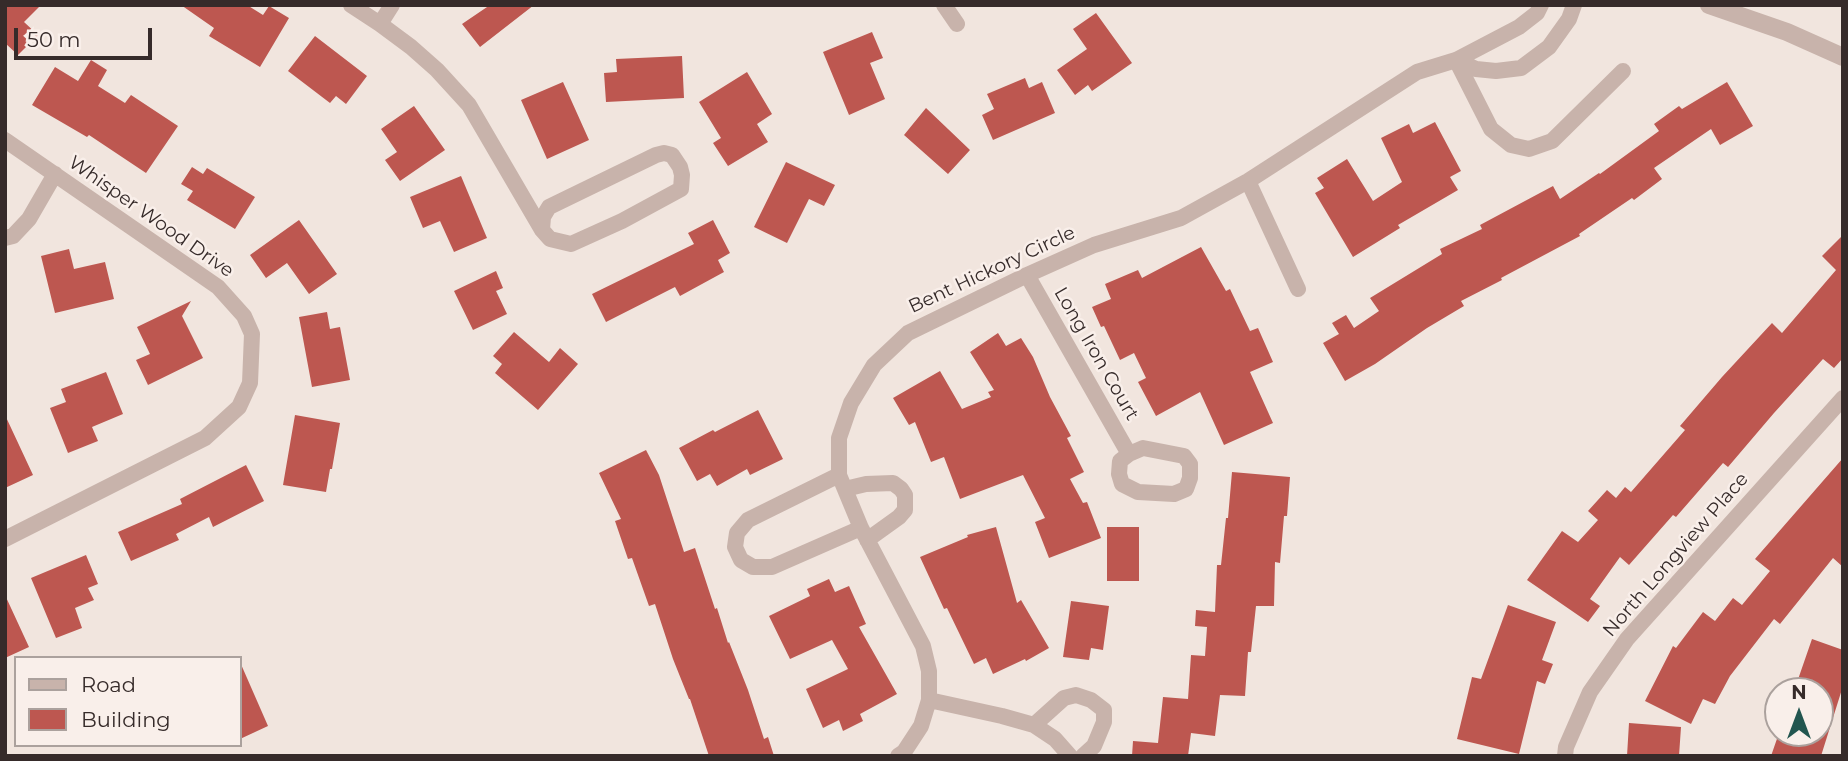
<!DOCTYPE html>
<html>
<head>
<meta charset="utf-8">
<style>
  body { margin:0 }
  #map { position:relative; width:1848px; height:761px; overflow:hidden; background:#f1e5de; font-family:Montserrat,sans-serif }
  canvas { display:block }
  .frame { position:absolute; inset:0; border:7px solid #362b2a; pointer-events:none }
  .legend { position:absolute; left:14px; top:656px; width:228px; height:91px; box-sizing:border-box; background:#f9efea; border:2px solid #aba19d; margin:0; padding:9px 12px; list-style:none; font-size:21px; color:#362b2a }
  .legend li { display:flex; align-items:center; gap:14px; height:35px }
  .legend b { width:35px; border:2px solid #aba19d }
  .north { position:absolute; left:1764px; top:677px; width:70px; height:70px; box-sizing:border-box; background:#f9efea; border:2px solid #aba19d; border-radius:50%; rotate:0deg; font-size:19px; font-weight:700; line-height:28px; text-align:center; color:#362b2a }
  .north::after { content:''; display:block; margin:auto; width:24px; height:32px; background:#22554f; clip-path:polygon(50% 0,100% 100%,50% 72%,0 100%) }
  .scale { position:absolute; left:14px; top:28px; width:138px; height:32px; box-sizing:border-box; border:4px solid #362b2a; border-top:0; padding-left:9px; font-size:21px; line-height:24px; white-space:nowrap; color:#362b2a; -webkit-text-stroke:5px #f9efea; paint-order:stroke }
</style>
</head>
<body>
<div id="map">
<canvas width="1848" height="761"></canvas>
<div class="frame"></div>
<ul class="legend">
<li><b style="height:9px;background:#c8b3ab"></b>Road</li>
<li><b style="height:19px;background:#bd5750"></b>Building</li>
</ul>
<div class="north">N</div>
<div class="scale">50 m</div>
</div>
<script>
const g = document.querySelector('canvas').getContext('2d');
g.lineJoin = 'round';
function fillPath(path, color) { g.fillStyle = color; g.fill(path, 'evenodd'); }
const toPath = rows => new Path2D(rows.map(r => 'M' + r).join(''));
function stroke(path, color, width, dash) { g.strokeStyle = color; g.lineWidth = width; g.lineCap = dash ? 'butt' : 'round'; g.setLineDash(dash || []); g.stroke(path); }
function drawText(font, color, halo, rows, align = 'center') {
  g.font = font + ' Montserrat,sans-serif'; g.lineWidth = 5; g.setLineDash([]); g.textBaseline = 'middle'; g.strokeStyle = halo; g.fillStyle = color; for (const [text, x, y, turn = 0] of rows) {
    g.save(); g.translate(x, y); g.rotate((+turn || 0) * Math.PI / 180); g.textAlign = isNaN(turn) ? turn : align; if (halo) g.strokeText(text, 0, 0); g.fillText(text, 0, 0); g.restore();
  }
}
fillPath(toPath([
  [5,5,41,5,24,22,38,35,18,55,5,43],
  [181,5,247,5,263,15,269,6,289,18,260,67,209,36,214,28],
  [490,5,534,5,480,47,462,24],
  [1096,13,1132,63,1092,91,1088,85,1075,95,1057,70,1087,49,1073,29],
  [872,32,883,58,870,63,885,99,849,115,823,52],
  [315,36,367,76,346,104,336,96,330,103,288,71],
  [682,56,684,98,606,102,604,73,617,72,616,59],
  [91,60,107,70,98,86,125,103,131,95,178,126,146,173,89,135,87,137,32,105,55,67,78,81],
  [747,72,772,114,757,124,768,142,728,166,713,143,721,138,699,102],
  [1025,78,1029,88,1042,82,1055,113,993,140,982,115,994,109,987,94],
  [563,82,589,140,547,159,521,100],
  [1727,82,1753,126,1720,145,1711,129,1654,168,1662,179,1634,200,1632,198,1579,234,1580,236,1501,278,1502,280,1461,301,1464,306,1427,328,1375,364,1345,381,1323,343,1339,334,1332,323,1346,315,1354,328,1379,311,1370,298,1442,254,1440,249,1482,229,1480,225,1553,186,1560,199,1599,173,1600,174,1659,131,1654,124,1679,106,1682,109],
  [414,106,445,150,400,181,385,160,397,152,381,129],
  [926,108,970,150,948,174,904,135],
  [1435,122,1461,171,1450,177,1458,190,1398,225,1400,228,1353,257,1315,193,1324,188,1317,178,1347,159,1373,201,1402,182,1381,138,1409,124,1413,133],
  [786,162,835,185,824,206,809,199,787,243,754,227],
  [192,167,203,174,207,168,255,197,235,229,187,200,193,191,181,184],
  [461,176,487,238,454,252,440,221,423,228,410,197],
  [299,220,337,274,309,294,287,263,266,278,250,255],
  [713,220,730,253,718,260,724,272,680,296,675,287,606,322,592,294,694,244,688,233],
  [1843,235,1843,358,1834,368,1823,359,1774,413,1728,467,1723,463,1676,517,1673,515,1629,565,1620,557,1590,599,1600,606,1588,622,1527,580,1562,531,1578,542,1598,520,1588,511,1607,490,1616,498,1625,487,1631,492,1685,430,1680,426,1722,377,1772,323,1782,333,1836,270,1822,256],
  [1201,247,1226,291,1230,289,1250,331,1258,328,1273,362,1250,372,1273,423,1224,445,1200,392,1156,416,1138,382,1146,378,1134,353,1120,360,1104,326,1101,327,1092,307,1111,299,1105,284,1138,270,1142,278],
  [69,249,74,269,105,262,114,299,55,313,41,256],
  [496,271,503,288,496,291,507,314,473,330,454,291],
  [191,301,182,316,203,358,148,385,136,360,150,354,137,327],
  [327,312,330,329,340,327,350,380,312,387,299,317],
  [514,332,549,362,560,348,578,364,538,410,495,373,502,364,493,356],
  [998,333,1006,346,1021,338,1033,357,1050,397,1071,436,1067,438,1084,472,1070,479,1083,503,1087,502,1101,538,1049,558,1035,522,1045,518,1023,475,960,499,944,457,931,462,915,422,909,425,893,398,940,371,962,409,991,397,988,392,994,390,970,352],
  [106,372,123,414,92,427,98,441,68,453,50,408,66,402,61,389],
  [758,410,783,459,750,475,747,469,717,486,710,474,697,481,679,448,713,430,715,432],
  [5,415,33,475,5,488],
  [295,415,340,423,332,469,330,469,326,492,283,485],
  [646,450,659,475,684,552,695,548,715,609,717,608,728,643,729,642,748,690,764,739,768,737,774,756,709,756,690,699,689,699,673,659,655,604,649,606,632,558,628,559,615,521,621,519,599,473],
  [1843,458,1843,567,1833,558,1780,624,1774,619,1730,676,1715,704,1703,699,1691,724,1645,701,1673,646,1676,648,1703,612,1715,621,1733,598,1742,605,1770,571,1755,559],
  [246,465,264,501,213,527,209,517,176,534,179,540,131,561,118,532,182,504,180,499],
  [1232,472,1290,477,1287,516,1284,516,1280,563,1275,562,1274,606,1256,606,1251,652,1248,652,1245,696,1220,695,1215,736,1191,733,1188,756,1132,756,1133,741,1158,743,1163,697,1188,699,1191,655,1205,656,1207,627,1195,626,1196,610,1215,612,1217,565,1221,565,1226,518,1228,518],
  [996,527,1017,603,1021,600,1049,648,1026,661,1025,659,993,674,986,658,974,664,947,608,944,609,920,557,968,537,967,535],
  [1107,527,1139,527,1139,581,1107,581],
  [86,555,98,584,88,588,94,600,75,608,82,628,56,638,31,578],
  [829,579,835,592,849,586,866,624,859,627,897,694,860,714,863,721,843,731,839,720,823,728,806,689,848,669,832,640,790,659,769,616,810,596,807,589],
  [5,595,29,647,5,658],
  [1071,601,1109,606,1103,650,1091,648,1089,660,1063,657],
  [1508,605,1556,622,1542,660,1553,664,1545,684,1537,681,1519,754,1457,739,1472,677,1481,679],
  [1812,639,1843,650,1843,686,1821,756,1771,756,1779,733,1820,733,1820,691,1794,691],
  [240,662,268,726,240,739],
  [1629,723,1681,727,1679,756,1627,756]
]), '#bd5750');
stroke(toPath([
  [351,5,380,24,411,47,437,70,469,105,542,230,550,239,571,244,622,221,681,189,682,175,680,167,672,155,664,153,656,155,549,207,543,217,542,230],
  [944,5,957,24],
  [380,24,392,5],
  [1456,60,1491,129,1511,145,1529,149,1552,141,1623,71],
  [1456,60,1476,69,1496,71,1521,68,1549,47,1569,19,1574,5],
  [5,140,218,287,244,316,252,334,250,383,239,407,205,438,5,539],
  [1248,181,1298,289],
  [5,238,13,236,29,219,55,174],
  [1027,275,1129,454,1120,461,1119,474,1122,484,1138,492,1174,494,1186,489,1190,478,1190,464,1184,456,1143,448,1129,454],
  [839,475,748,520,737,533,735,547,741,560,753,567,772,567,861,528],
  [845,489,866,484,893,483,901,489,905,495,905,510,899,517,867,540],
  [929,700,1002,716,1034,725,1055,739,1070,756],
  [1034,725,1064,698,1076,695,1091,700,1104,710,1104,722,1094,746,1083,756],
  [898,756,904,752,921,726,929,700,929,671,923,646,861,528,839,475,839,438,851,403,874,365,908,333,1027,275,1094,245,1181,218,1248,181,1417,72,1456,60,1519,27,1537,13,1541,5],
  [1565,756,1566,747,1590,692,1627,639,1843,398]
]), '#c8b3ab', 16);
stroke(toPath([
  [1709,5,1787,32,1843,57]
]), '#c8b3ab', 18);
drawText('19px', '#362b2a', '#f9efea', [
  ["Whisper Wood Drive",151,217,35],
  ["Bent Hickory Circle",992,270,-25],
  ["Long Iron Court",1096,354,60],
  ["North Longview Place",1676,555,-49]
]);
</script>
</body>
</html>
